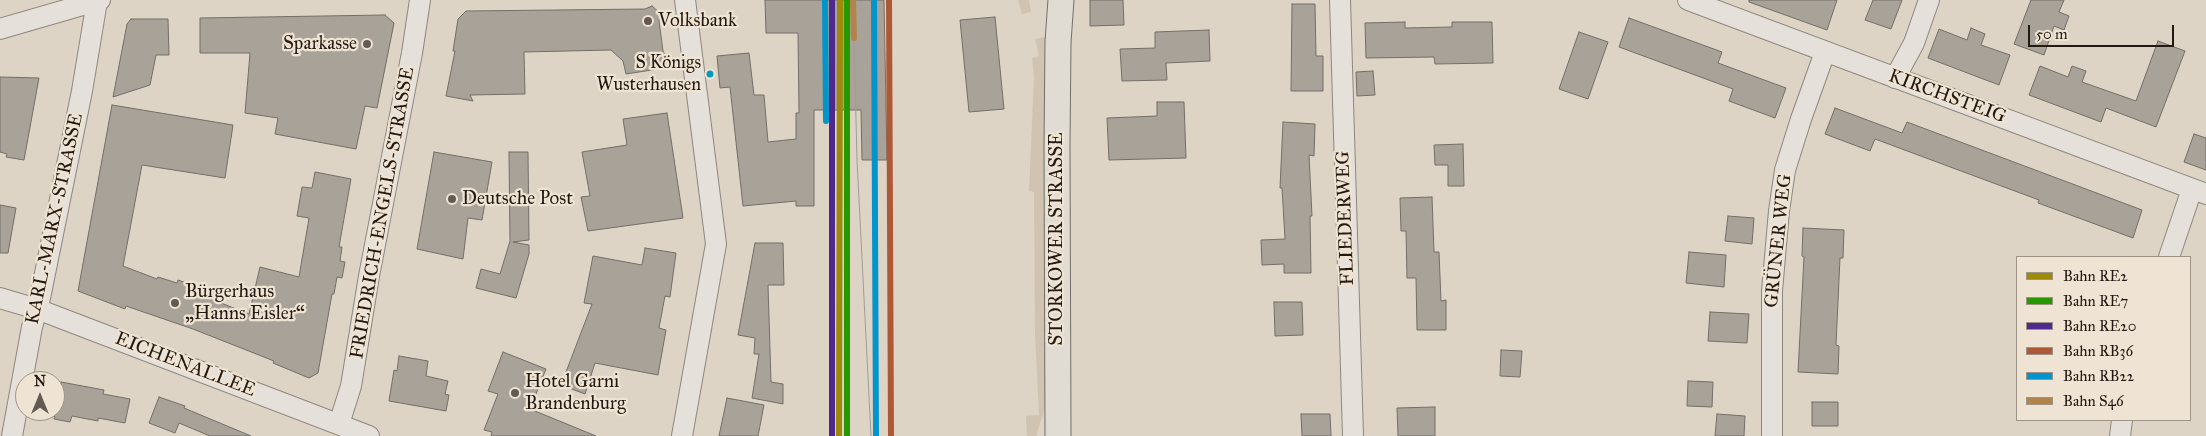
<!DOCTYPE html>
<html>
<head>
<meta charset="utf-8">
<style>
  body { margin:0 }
  #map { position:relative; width:2206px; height:436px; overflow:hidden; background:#ddd4c6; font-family:"IM FELL Great Primer",serif }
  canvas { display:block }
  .legend { position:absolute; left:2016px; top:256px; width:175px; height:165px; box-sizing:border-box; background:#efe4d3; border:1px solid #9d9386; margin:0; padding:6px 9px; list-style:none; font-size:15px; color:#231912 }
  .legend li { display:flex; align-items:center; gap:10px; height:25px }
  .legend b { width:25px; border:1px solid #9d9386 }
  .north { position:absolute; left:15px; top:371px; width:50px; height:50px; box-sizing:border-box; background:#efe4d3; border:1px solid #9d9386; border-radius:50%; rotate:0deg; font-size:14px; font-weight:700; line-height:20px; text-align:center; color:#231912 }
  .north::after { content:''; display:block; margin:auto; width:18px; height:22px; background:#645a51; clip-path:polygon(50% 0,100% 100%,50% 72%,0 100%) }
  .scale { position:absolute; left:2028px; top:25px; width:146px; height:22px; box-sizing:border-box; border:2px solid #231912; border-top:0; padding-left:6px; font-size:15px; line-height:18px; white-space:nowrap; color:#231912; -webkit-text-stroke:4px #efe4d3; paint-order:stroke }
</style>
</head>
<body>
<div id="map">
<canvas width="2206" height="436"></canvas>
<ul class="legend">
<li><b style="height:6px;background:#9c8a08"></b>Bahn RE2</li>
<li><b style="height:6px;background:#269900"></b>Bahn RE7</li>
<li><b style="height:6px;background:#4e2a8e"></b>Bahn RE20</li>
<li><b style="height:6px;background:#ad5937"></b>Bahn RB36</li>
<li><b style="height:6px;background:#0294cb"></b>Bahn RB22</li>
<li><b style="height:6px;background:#b2844a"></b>Bahn S46</li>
</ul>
<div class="north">N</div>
<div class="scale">50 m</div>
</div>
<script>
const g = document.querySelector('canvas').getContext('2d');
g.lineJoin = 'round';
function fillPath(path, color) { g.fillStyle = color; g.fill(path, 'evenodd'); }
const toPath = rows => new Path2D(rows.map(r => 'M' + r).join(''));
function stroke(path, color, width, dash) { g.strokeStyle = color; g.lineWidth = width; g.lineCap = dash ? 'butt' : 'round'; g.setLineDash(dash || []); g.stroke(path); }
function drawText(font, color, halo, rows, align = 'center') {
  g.font = font + ' "IM FELL Great Primer",serif'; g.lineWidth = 4.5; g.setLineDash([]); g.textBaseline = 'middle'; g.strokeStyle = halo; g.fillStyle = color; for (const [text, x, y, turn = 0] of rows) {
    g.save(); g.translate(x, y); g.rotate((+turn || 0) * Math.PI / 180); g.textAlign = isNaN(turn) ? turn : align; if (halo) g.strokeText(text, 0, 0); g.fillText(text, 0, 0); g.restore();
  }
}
fillPath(toPath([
  [1018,0,1029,0,1031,12,1022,14],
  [1045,37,1048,50,1048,390,1045,408,1036,436,1027,436,1026,416,1039,415,1035,334,1034,192,1029,191,1034,77,1032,58,1039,56,1035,39]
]), '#d0c3b1');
const building = toPath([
  [765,0,884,0,887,160,862,160,861,110,814,110,814,206,796,206,796,201,743,206,730,87,720,88,717,56,749,53,754,95,764,95,768,142,796,139,796,113,799,113,798,33,766,33,765,0],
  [1090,0,1123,0,1124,25,1090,26,1090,0],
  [1749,0,1837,0,1827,30,1749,2,1749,0],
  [1873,0,1902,0,1891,29,1865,20,1873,0],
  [2031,0,2064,0,2059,12,2069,16,2064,30,2054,26,2044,55,2014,44,2031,0],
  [1292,4,1315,4,1316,56,1323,56,1323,91,1291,91,1292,4],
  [652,6,661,14,659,21,663,51,671,67,626,74,623,61,611,50,524,52,525,94,470,95,473,101,446,96,455,51,453,51,458,19,466,11,645,9,652,6],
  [385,15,394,23,377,108,365,106,356,149,275,134,278,118,245,113,250,53,200,53,200,18,385,15],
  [995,17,1004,109,969,112,960,20,995,17],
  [1629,18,1722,52,1718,63,1786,88,1775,118,1729,101,1733,89,1619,47,1629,18],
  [131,19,168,19,169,55,156,55,150,85,113,97,127,24,131,19],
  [1405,22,1405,28,1452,27,1452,22,1492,22,1493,63,1435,64,1434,57,1366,58,1365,23,1405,22],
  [1971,28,1985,34,1981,45,2010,55,1999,85,1928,58,1939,29,1967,40,1971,28],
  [1209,30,1210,61,1166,63,1167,80,1122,81,1120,49,1155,48,1155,32,1209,30],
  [1579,32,1608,42,1588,99,1559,89,1579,32],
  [2158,41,2185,51,2156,127,2106,108,2101,122,2029,95,2040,66,2068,77,2072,66,2086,71,2082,82,2136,101,2158,41],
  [1373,71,1375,95,1357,96,1356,72,1373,71],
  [0,77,39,78,24,160,6,157,7,154,0,152,0,77],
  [1157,102,1184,102,1186,158,1109,160,1107,118,1157,116,1157,102],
  [112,105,233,125,225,178,142,165,123,266,157,279,158,277,177,283,178,280,217,294,216,301,249,314,260,267,299,277,309,218,297,216,302,187,312,188,315,172,351,179,339,247,342,247,340,261,345,262,342,278,337,277,334,294,332,294,318,373,309,378,273,363,274,361,193,329,126,306,125,309,78,291,112,105],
  [1835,108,1902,133,1907,122,2142,210,2133,238,2038,203,2039,200,1875,139,1870,151,1825,134,1835,108],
  [667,113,683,218,588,231,581,197,590,196,582,152,627,145,623,119,667,113],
  [1283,122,1315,124,1314,156,1309,155,1312,216,1310,216,1311,273,1284,273,1284,264,1262,265,1261,240,1285,239,1282,188,1280,188,1283,122],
  [2194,134,2206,138,2206,170,2184,162,2194,134],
  [1463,144,1464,186,1448,186,1448,165,1435,165,1434,145,1463,144],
  [434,152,492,162,482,220,468,218,463,259,417,249,434,152],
  [509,152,528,152,529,240,513,242,529,245,529,254,516,298,476,288,481,269,500,274,510,241,509,152],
  [1432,197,1434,252,1439,252,1441,301,1446,300,1446,330,1417,330,1416,278,1407,278,1406,231,1401,231,1400,198,1432,197],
  [0,205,16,208,8,253,0,253,0,205],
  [1728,216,1754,218,1752,244,1725,241,1728,216],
  [1803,228,1844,230,1843,258,1840,258,1836,345,1839,346,1838,374,1798,372,1804,257,1802,256,1803,228],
  [755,243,783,243,784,285,768,285,771,382,783,384,783,404,752,398,759,354,754,354,755,338,738,335,755,243],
  [645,248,676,253,670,297,665,296,659,328,666,330,658,375,595,363,585,394,561,385,592,304,584,303,593,256,642,265,645,248],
  [1689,252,1726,255,1724,287,1686,283,1689,252],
  [1274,302,1302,302,1303,335,1275,336,1274,302],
  [1710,312,1749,314,1747,343,1708,341,1710,312],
  [1501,350,1522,351,1520,377,1500,376,1501,350],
  [503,352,546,369,530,409,596,436,491,436,492,432,484,430,498,394,488,391,503,352],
  [399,356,428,361,426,376,448,381,445,394,449,395,446,411,389,401,394,370,397,371,399,356],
  [1688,381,1713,382,1712,407,1687,406,1688,381],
  [61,382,104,390,103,394,130,399,125,423,98,418,98,421,72,416,70,422,54,419,61,382],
  [159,397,185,406,184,408,251,436,210,436,179,423,175,433,149,423,159,397],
  [727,398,764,405,758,436,719,436,727,398],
  [1812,402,1838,402,1838,426,1812,426,1812,402],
  [1435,407,1435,436,1398,436,1397,408,1435,407],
  [1301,414,1330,414,1331,436,1302,436,1301,414],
  [1717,414,1745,416,1744,436,1715,436,1717,414]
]);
fillPath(building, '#a9a299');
stroke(building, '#736e66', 1);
const minor = toPath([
  [1340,0,1353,436],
  [1688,0,2206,194],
  [0,29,100,0],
  [1895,78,1914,43,1929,0],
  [2169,257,2192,189],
  [0,298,37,309,369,436],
  [339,424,351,386,369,276,412,53,420,0],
  [12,436,32,327,40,298,82,91,97,1],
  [682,436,716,244,685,0],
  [1772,436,1772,291,1779,211,1785,170,1801,119,1825,52],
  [2120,436,2122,420]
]);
const major = toPath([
  [1058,436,1057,146,1058,42,1061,0]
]);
stroke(minor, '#8d877e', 22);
stroke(major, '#736e66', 27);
stroke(minor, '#e5e0d9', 20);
stroke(major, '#e0dbd3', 25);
stroke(toPath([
  [854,38,857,160,871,436]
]), '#a19c96', 1);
stroke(toPath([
  [839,436,840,0]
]), '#9c8a08', 6);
stroke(toPath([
  [847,436,847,0]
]), '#269900', 6);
stroke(toPath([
  [832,436,832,0]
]), '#4e2a8e', 6);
stroke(toPath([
  [889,0,891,436]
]), '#ad5937', 6);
stroke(toPath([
  [825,0,826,121],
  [874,0,876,436]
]), '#0294cb', 6);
stroke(toPath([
  [853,0,854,38]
]), '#b2844a', 6);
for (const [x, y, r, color] of [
  [648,21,5,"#645a51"],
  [367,44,5,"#645a51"],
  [710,74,4.5,"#049bbb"],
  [452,199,5,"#645a51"],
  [175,303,5,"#645a51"],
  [515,393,5,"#645a51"]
]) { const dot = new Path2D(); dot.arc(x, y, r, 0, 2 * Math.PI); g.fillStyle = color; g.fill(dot); stroke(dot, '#efe4d3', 2); }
drawText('18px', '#231912', '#efe4d3', [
  ["S Königs",701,64],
  ["Wusterhausen",701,86]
], 'right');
drawText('19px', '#231912', '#efe4d3', [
  ["Volksbank",658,21],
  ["Sparkasse",357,44,"right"],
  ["Deutsche Post",462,199],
  ["Bürgerhaus",185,292],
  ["„Hanns Eisler“",185,314],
  ["Hotel Garni",525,382],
  ["Brandenburg",525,404]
], 'left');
drawText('19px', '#231912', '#efe4d3', [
  ["KIRCHSTEIG",1947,97,20],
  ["FRIEDRICH-ENGELS-STRASSE",383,213,-80],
  ["FLIEDERWEG",1346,218,-92],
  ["KARL-MARX-STRASSE",55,219,-78],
  ["STORKOWER STRASSE",1057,239,-90],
  ["GRÜNER WEG",1779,241,-84],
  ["EICHENALLEE",185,365,21]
]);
</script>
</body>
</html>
